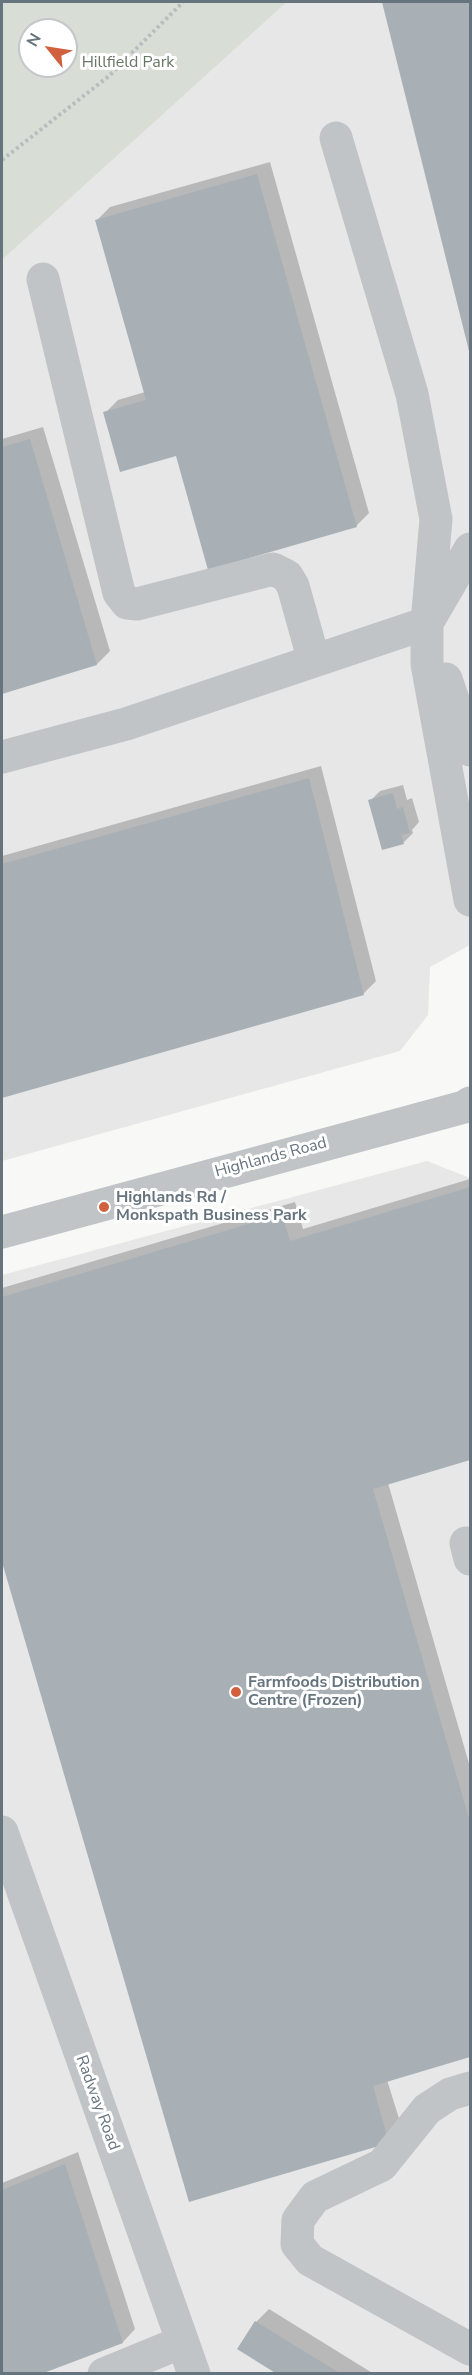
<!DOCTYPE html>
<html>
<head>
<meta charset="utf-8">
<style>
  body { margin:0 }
  #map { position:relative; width:472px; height:2375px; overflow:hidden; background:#f8f8f6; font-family:"Nunito Sans",sans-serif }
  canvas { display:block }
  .frame { position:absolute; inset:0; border:3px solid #66747e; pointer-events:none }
  .north { position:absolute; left:18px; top:18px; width:60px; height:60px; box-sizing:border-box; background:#fff; border:2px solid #c2c7cb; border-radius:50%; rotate:300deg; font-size:16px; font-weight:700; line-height:24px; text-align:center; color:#66747e }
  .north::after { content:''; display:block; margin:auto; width:21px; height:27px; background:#d1613e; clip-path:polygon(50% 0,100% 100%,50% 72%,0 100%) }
</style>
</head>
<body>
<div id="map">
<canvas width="472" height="2375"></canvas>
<div class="frame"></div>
<div class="north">N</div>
</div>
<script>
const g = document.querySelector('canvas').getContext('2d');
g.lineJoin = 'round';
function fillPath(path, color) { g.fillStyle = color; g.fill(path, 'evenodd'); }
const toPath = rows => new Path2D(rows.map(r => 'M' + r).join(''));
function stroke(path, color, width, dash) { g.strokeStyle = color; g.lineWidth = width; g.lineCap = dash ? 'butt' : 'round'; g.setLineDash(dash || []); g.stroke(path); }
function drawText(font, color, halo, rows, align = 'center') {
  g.font = font + ' "Nunito Sans",sans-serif'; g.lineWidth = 6; g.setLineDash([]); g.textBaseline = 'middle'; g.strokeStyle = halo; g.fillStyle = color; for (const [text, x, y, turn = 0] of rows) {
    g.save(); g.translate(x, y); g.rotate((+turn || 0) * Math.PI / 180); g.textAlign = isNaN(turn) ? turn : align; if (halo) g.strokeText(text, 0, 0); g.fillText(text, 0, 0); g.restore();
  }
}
fillPath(toPath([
  [287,2,470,2,470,945,430,967,428,1015,400,1051,2,1161,2,260],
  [427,1161,470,1178,470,2373,2,2374,2,1275]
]), '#e6e7e6');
fillPath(toPath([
  [2,2,287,2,2,260],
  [30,30,66,30,66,66,30,66]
]), '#d8ddd6');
fillPath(toPath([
  [383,2,470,2,470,352],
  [270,162,369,513,356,526,177,454,105,413,118,400,145,392,97,220,110,207],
  [43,427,110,651,97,664,2,693,2,439],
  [321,766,376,981,363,994,2,1097,2,856],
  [403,785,407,800,412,798,419,822,412,830,413,833,403,843,370,801,380,791],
  [470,1179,470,1458,388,1483,470,1767,470,2056,387,2080,402,2128,190,2200,2,1557,2,1288,295,1202,303,1229],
  [78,2152,135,2329,123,2342,36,2374,2,2374,2,2183],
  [269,2309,374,2374,280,2374,256,2322]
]), '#0003');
fillPath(toPath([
  [382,2,470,2,470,355],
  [257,174,357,527,208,570,176,456,120,472,103,412,146,400,95,220],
  [30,439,97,665,2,694,2,447],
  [309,778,364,995,2,1098,2,864],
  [393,793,397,809,403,807,410,833,401,835,404,844,382,850,368,800],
  [470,1187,470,1460,373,1489,470,1822,470,2057,373,2086,389,2143,189,2202,2,1562,2,1297,282,1214,290,1241],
  [65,2164,123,2343,41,2374,2,2374,2,2190],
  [255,2321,341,2374,277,2374,237,2349]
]), '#a8afb5');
stroke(toPath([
  [2,160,109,76,183,2]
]), '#babdbf', 4, [3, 3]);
stroke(toPath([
  [336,138,412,394,436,519,427,623,427,664,470,900],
  [43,279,119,593,127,603,137,604,273,569,287,576,293,586,314,661],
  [446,679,470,750],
  [2,757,126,724,427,623,470,549],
  [2,1232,464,1107,470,1103],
  [466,1543,470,1559],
  [2,1832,194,2374],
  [470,2088,450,2094,427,2109,382,2165,315,2197,298,2220,297,2244,310,2260,470,2349],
  [104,2374,182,2342]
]), '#c0c4c7', 33);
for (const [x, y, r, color] of [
  [104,1207,6,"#d1613e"],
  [236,1692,6,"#d1613e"]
]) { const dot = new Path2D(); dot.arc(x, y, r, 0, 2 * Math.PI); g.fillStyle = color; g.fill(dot); stroke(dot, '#fff', 2); }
drawText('16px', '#687765', '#fff', [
  ["Hillfield Park",128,63]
]);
drawText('16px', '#66747e', '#fff', [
  ["Highlands Road",271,1158,-15],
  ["Radway Road",97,2103,70]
]);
drawText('bold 16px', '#66747e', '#fff', [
  ["Highlands Rd /",116,1198],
  ["Monkspath Business Park",116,1216],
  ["Farmfoods Distribution",248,1683],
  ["Centre (Frozen)",248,1701]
], 'left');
</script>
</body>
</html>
